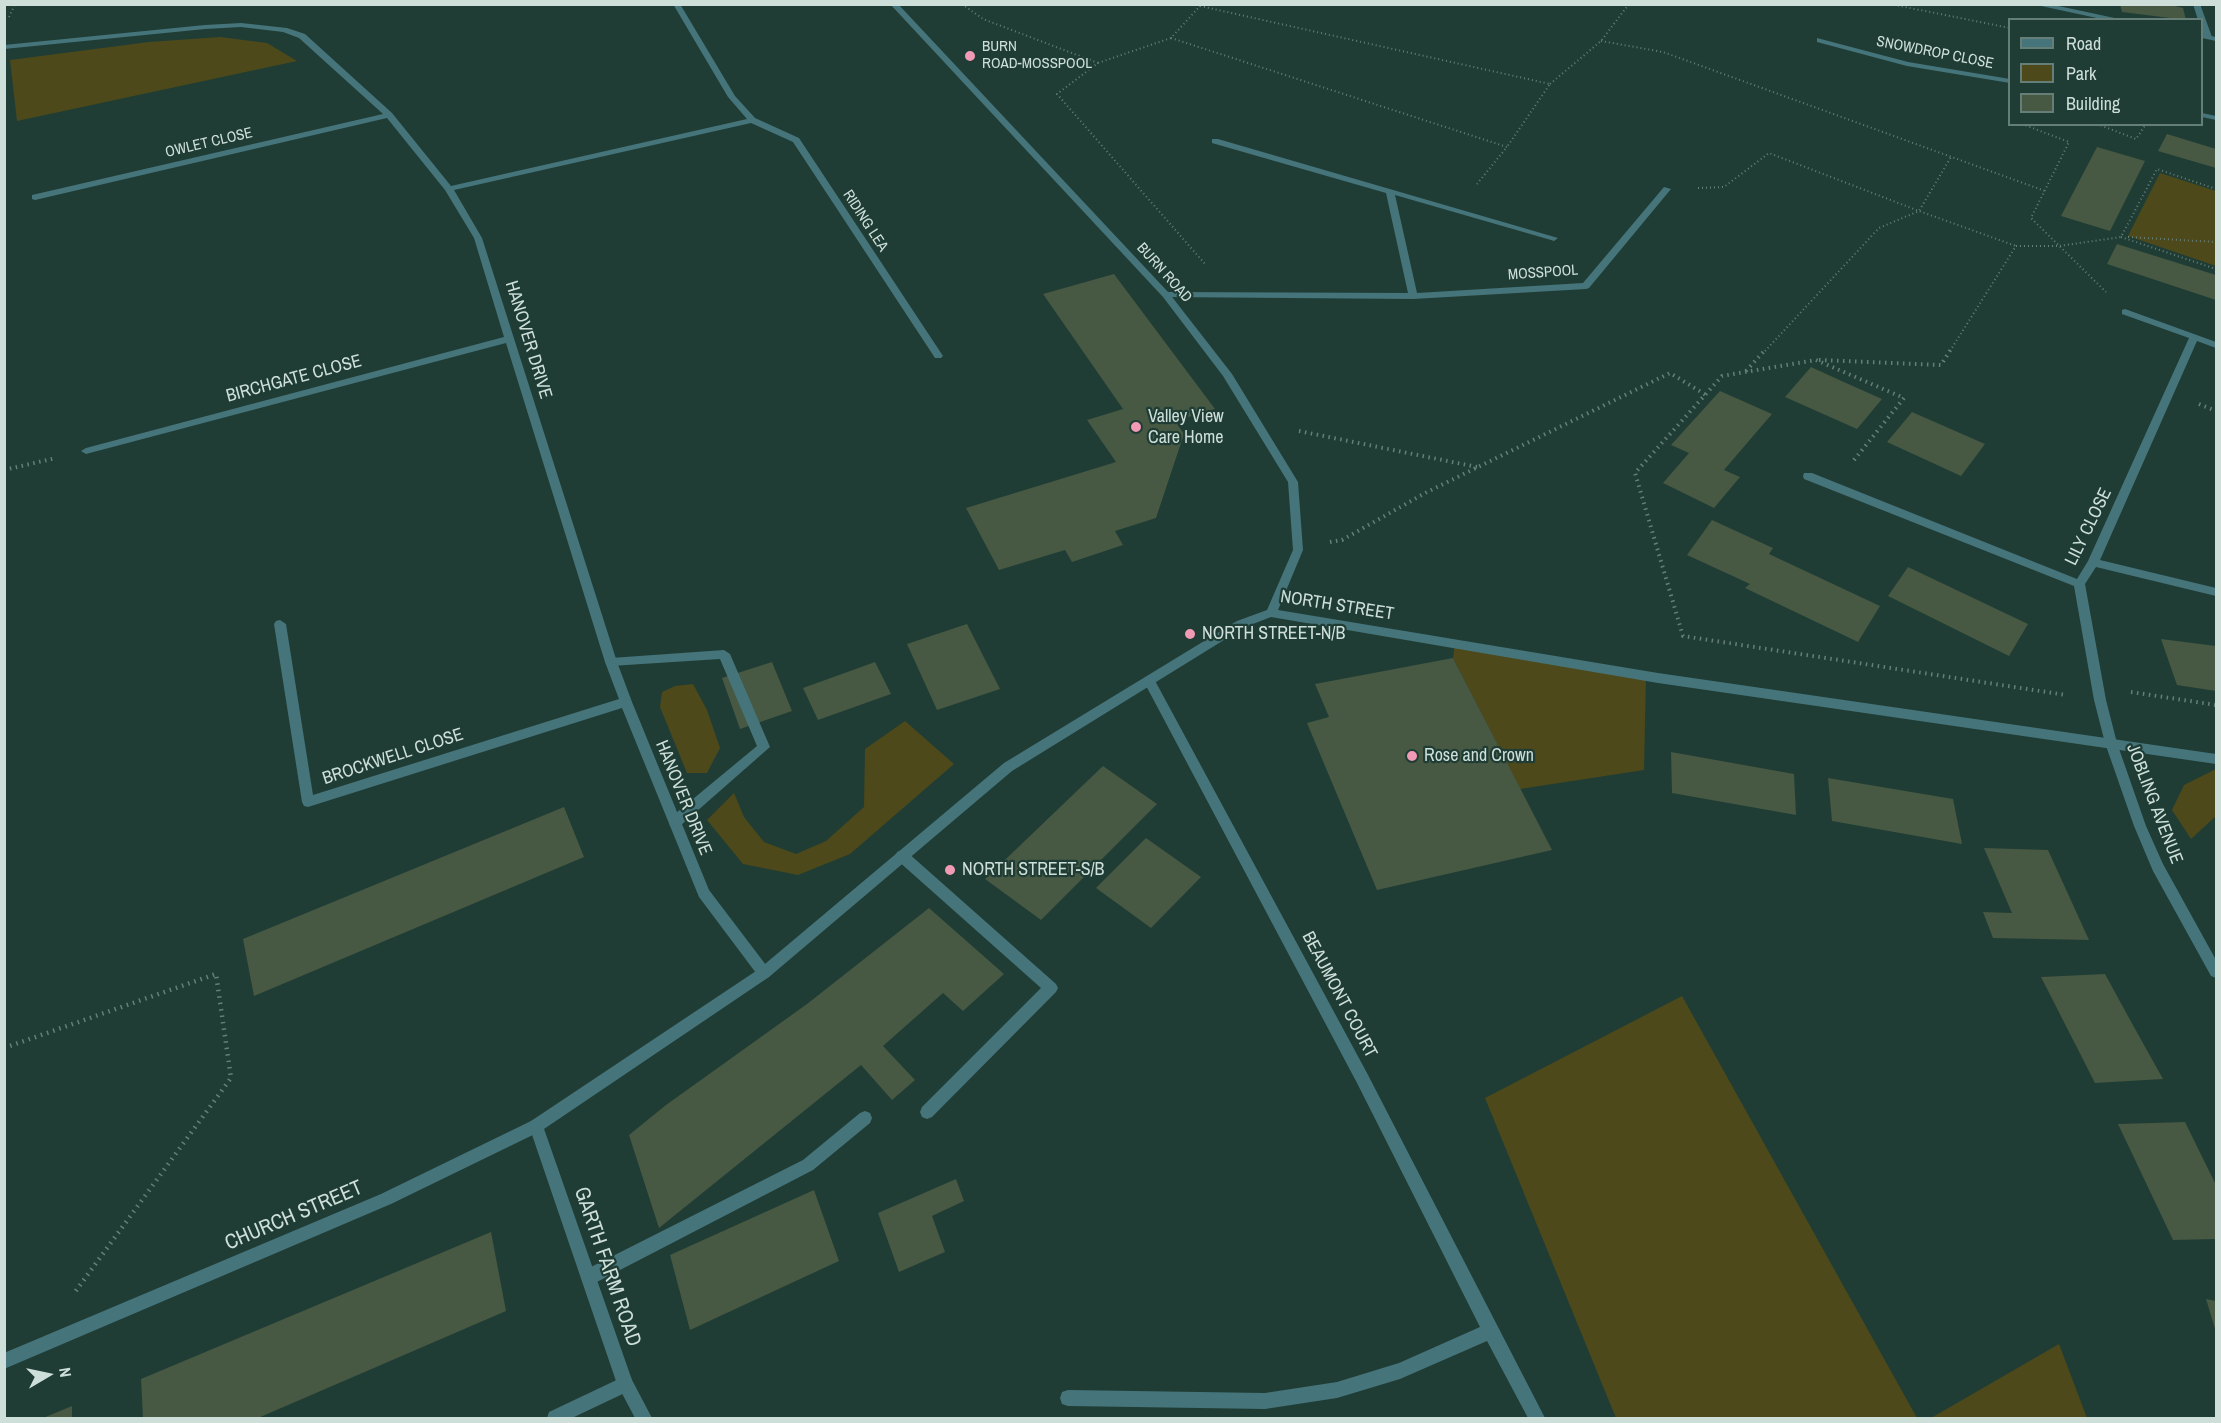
<!DOCTYPE html>
<html>
<head>
<meta charset="utf-8">
<style>
  body { margin:0 }
  #map { position:relative; width:2221px; height:1423px; overflow:hidden; background:#1f3d35; font-family:"Archivo Narrow",sans-serif }
  canvas { display:block }
  .frame { position:absolute; inset:0; border:6px solid #cedfd9; pointer-events:none }
  .legend { position:absolute; left:2008px; top:18px; width:195px; height:108px; box-sizing:border-box; background:#1f3d35; border:2px solid #657e77; margin:0; padding:8px 10px; list-style:none; font-size:18px; color:#cedfd9 }
  .legend li { display:flex; align-items:center; gap:12px; height:30px }
  .legend b { width:30px; border:2px solid #657e77 }
  .north { position:absolute; left:18px; top:1345px; width:60px; height:60px; -webkit-text-stroke:4px #1f3d35; paint-order:stroke; rotate:81deg; font-size:16px; font-weight:700; line-height:24px; text-align:center; color:#cedfd9 }
  .north::after { content:''; display:block; margin:auto; width:21px; height:27px; background:#cedfd9; clip-path:polygon(50% 0,100% 100%,50% 72%,0 100%) }
</style>
</head>
<body>
<div id="map">
<canvas width="2221" height="1423"></canvas>
<div class="frame"></div>
<ul class="legend">
<li><b style="height:8px;background:#46747b"></b>Road</li>
<li><b style="height:16px;background:#4d491b"></b>Park</li>
<li><b style="height:16px;background:#475843"></b>Building</li>
</ul>
<div class="north">N</div>
</div>
<script>
const g = document.querySelector('canvas').getContext('2d');
g.lineJoin = 'round';
function fillPath(path, color) { g.fillStyle = color; g.fill(path, 'evenodd'); }
const toPath = rows => new Path2D(rows.map(r => 'M' + r).join(''));
function stroke(path, color, width, dash) { g.strokeStyle = color; g.lineWidth = width; g.lineCap = dash ? 'butt' : 'round'; g.setLineDash(dash || []); g.stroke(path); }
function drawText(font, color, halo, rows, align = 'center') {
  g.font = font + ' "Archivo Narrow",sans-serif'; g.lineWidth = 4.5; g.setLineDash([]); g.textBaseline = 'middle'; g.strokeStyle = halo; g.fillStyle = color; for (const [text, x, y, turn = 0] of rows) {
    g.save(); g.translate(x, y); g.rotate((+turn || 0) * Math.PI / 180); g.textAlign = isNaN(turn) ? turn : align; if (halo) g.strokeText(text, 0, 0); g.fillText(text, 0, 0); g.restore();
  }
}
fillPath(toPath([
  [220,37,267,43,297,61,17,121,10,60,149,42],
  [2160,173,2216,191,2216,266,2128,236],
  [1455,643,1646,676,1644,770,1520,789,1453,658],
  [693,684,707,710,720,748,707,773,687,773,660,707,662,692,675,686],
  [905,721,954,764,850,854,798,875,743,864,707,820,734,793,744,817,764,842,796,854,826,841,864,807,865,749],
  [2216,769,2216,816,2191,839,2172,810,2184,785],
  [1682,996,1917,1418,1616,1418,1485,1098],
  [2059,1344,2087,1418,1931,1418]
]), '#4d491b');
fillPath(toPath([
  [2120,4,2167,4,2183,8,2186,20,2122,12],
  [2167,134,2216,149,2216,168,2158,151],
  [2097,147,2145,161,2110,231,2061,216],
  [2117,244,2216,275,2216,300,2107,264],
  [1114,274,1215,409,1175,421,1184,434,1156,518,1115,531,1123,545,1072,562,1065,550,999,570,966,508,1116,462,1087,420,1123,409,1043,294],
  [1811,367,1846,383,1882,399,1857,429,1785,397],
  [1720,391,1772,414,1724,470,1740,477,1714,508,1663,483,1689,453,1671,445],
  [1912,412,1985,444,1961,476,1887,442],
  [1712,520,1773,548,1769,554,1880,606,1858,642,1745,588,1750,584,1687,555],
  [1908,567,2028,624,2009,656,1888,596],
  [967,624,1000,689,937,710,907,644],
  [2161,639,2216,646,2216,691,2177,685],
  [1453,658,1552,850,1377,890,1307,723,1329,717,1315,684],
  [772,662,792,711,740,729,722,678],
  [875,662,891,694,818,720,803,688],
  [1671,752,1794,774,1796,815,1672,793],
  [1103,766,1157,804,1041,920,985,879],
  [1828,778,1953,799,1962,844,1832,821],
  [564,807,584,857,254,996,243,939],
  [1146,838,1201,877,1151,928,1096,888],
  [1984,848,2048,850,2089,940,1993,938,1983,912,2012,913],
  [929,908,1004,974,963,1011,943,993,883,1046,915,1080,892,1100,861,1065,659,1228,629,1135,666,1105,807,1004],
  [2105,974,2134,1027,2163,1079,2095,1083,2041,977],
  [2185,1122,2216,1185,2216,1239,2173,1240,2118,1124],
  [956,1179,964,1201,932,1216,945,1252,899,1272,878,1213],
  [814,1190,839,1261,690,1330,670,1255],
  [491,1232,506,1311,258,1418,143,1418,141,1379],
  [2206,1299,2216,1301,2216,1332],
  [72,1406,72,1418,43,1418]
]), '#475843');
stroke(toPath([
  [962,4,983,19,1098,63,1057,94,1205,264],
  [1890,4,2010,28],
  [1200,6,1550,84,1507,147],
  [9,17,15,4],
  [1171,38,1507,147,1477,184],
  [1601,41,1663,52,2045,191],
  [1098,63,1171,38,1200,6,1198,5],
  [1550,84,1601,41,1629,4],
  [2022,124,2069,142,2031,218,2106,292],
  [2097,124,2136,139,2146,124],
  [1698,188,1724,187,1769,153,1919,211,1951,157],
  [2121,237,2216,269],
  [2128,237,2216,242],
  [1765,351,1879,228,1919,211,2016,246],
  [1950,351,2016,246,2059,246,2121,237,2157,169,2216,189]
]), '#667f78', 2, [1, 3]);
stroke(toPath([
  [1819,360,1941,365,1951,349],
  [1746,371,1766,349],
  [2199,404,2216,411],
  [1299,431,1477,467],
  [1854,460,1904,398,1816,360,1722,376,1635,473,1683,636,2066,695],
  [4,470,56,458],
  [1330,542,1342,540,1427,492,1670,373,1706,395],
  [2131,692,2216,705]
]), '#667f78', 4, [1.5, 4.5]);
stroke(toPath([
  [4,1048,216,974,231,1078,75,1292]
]), '#667f78', 4.5, [1.5, 5]);
fillPath(toPath([
  [2193,4,2200,4,2212,37,2211,39,2204,37,2202,29,2202,20,2198,20,2193,4],
  [724,650,730,654,770,747,680,826,675,827,670,826,669,822,670,818,757,746,720,659,611,666,605,662,611,658,724,650],
  [902,850,907,852,1056,984,1058,988,1056,992,932,1117,927,1119,922,1117,920,1112,922,1107,1041,988,897,860,896,856,897,852,902,850],
  [865,1111,870,1113,872,1118,870,1123,813,1170,595,1283,589,1285,583,1283,581,1277,583,1271,803,1160,860,1113,865,1111],
  [625,1376,631,1378,633,1384,631,1390,572,1418,547,1418,549,1412,625,1376]
]), '#46747b');
fillPath(toPath([
  [673,4,680,4,735,96,755,118,799,138,943,356,941,358,935,358,793,142,751,123,454,190,482,238,617,662,632,702,709,890,769,969,771,973,769,977,764,979,759,977,699,897,622,708,308,807,304,806,302,802,274,624,276,621,280,620,286,624,313,795,619,699,605,662,506,343,86,454,81,451,86,448,504,337,474,238,445,190,387,118,35,200,32,199,32,195,383,114,299,38,283,32,241,27,205,29,4,49,4,45,205,25,241,23,287,28,305,34,392,113,451,186,747,119,728,97,673,4],
  [2032,4,2049,4,2124,20,2106,20,2032,4],
  [2202,34,2216,37,2216,41,2202,38,2202,34],
  [1817,38,1908,62,2010,79,2010,83,1907,66,1817,42,1817,38],
  [2202,113,2216,116,2216,120,2202,117,2202,113],
  [1212,139,1218,139,1558,238,1554,241,1551,240,1395,195,1417,293,1583,283,1664,187,1671,189,1589,288,1586,289,1413,299,1163,297,1163,293,1166,292,1408,293,1386,193,1212,143,1212,139],
  [2125,309,2216,342,2216,348,2197,341,2100,560,2216,588,2216,596,2096,567,2085,584,2106,700,2117,743,2146,826,2163,864,2216,960,2216,978,2211,976,2153,871,2134,826,2105,743,2094,700,2074,586,1804,479,1803,476,1804,473,1812,473,2077,579,2088,561,2189,338,2122,314,2122,310,2125,309],
  [1149,675,1153,677,1367,1073,1545,1418,1528,1418,1487,1341,1400,1379,1337,1398,1265,1409,1068,1406,1062,1404,1060,1398,1062,1392,1068,1390,1265,1393,1337,1382,1399,1363,1480,1327,1357,1083,1143,680,1149,675],
  [536,1119,541,1121,543,1126,632,1380,652,1418,635,1418,617,1384,529,1126,531,1121,536,1119]
]), '#46747b');
fillPath(toPath([
  [890,4,898,4,1169,293,1232,374,1298,482,1303,550,1278,610,1658,673,2216,754,2216,764,1658,683,1271,617,1245,627,1012,771,769,977,541,1131,391,1204,4,1369,4,1353,381,1194,531,1121,759,969,1004,763,1237,621,1267,610,1293,550,1288,482,1223,376,1163,297,890,4]
]), '#46747b');
for (const [x, y, r, color] of [
  [970,56,6,"#f09ab5"],
  [1136,427,6,"#f09ab5"],
  [1190,634,6,"#f09ab5"],
  [1412,756,6,"#f09ab5"],
  [950,870,6,"#f09ab5"]
]) { const dot = new Path2D(); dot.arc(x, y, r, 0, 2 * Math.PI); g.fillStyle = color; g.fill(dot); stroke(dot, '#1f3d35', 2); }
drawText('15px', '#cedfd9', '#1f3d35', [
  ["BURN",982,47],
  ["ROAD-MOSSPOOL",982,64]
], 'left');
drawText('15px', '#cedfd9', '#1f3d35', [
  ["SNOWDROP CLOSE",1935,53,11],
  ["OWLET CLOSE",209,143,-13],
  ["RIDING LEA",865,221,57],
  ["BURN ROAD",1164,273,48],
  ["MOSSPOOL",1543,273,-4]
]);
drawText('18px', '#cedfd9', '#1f3d35', [
  ["HANOVER DRIVE",528,340,73],
  ["BIRCHGATE CLOSE",294,379,-15],
  ["LILY CLOSE",2089,527,-64],
  ["NORTH STREET",1337,606,9],
  ["BROCKWELL CLOSE",393,757,-18],
  ["HANOVER DRIVE",683,798,68],
  ["JOBLING AVENUE",2154,804,69],
  ["BEAUMONT COURT",1339,995,62]
]);
drawText('18px', '#cedfd9', '#1f3d35', [
  ["Valley View",1148,417],
  ["Care Home",1148,438],
  ["NORTH STREET-N/B",1202,634],
  ["Rose and Crown",1424,756],
  ["NORTH STREET-S/B",962,870]
], 'left');
drawText('21px', '#cedfd9', '#1f3d35', [
  ["CHURCH STREET",294,1216,-23],
  ["GARTH FARM ROAD",607,1267,71]
]);
</script>
</body>
</html>
